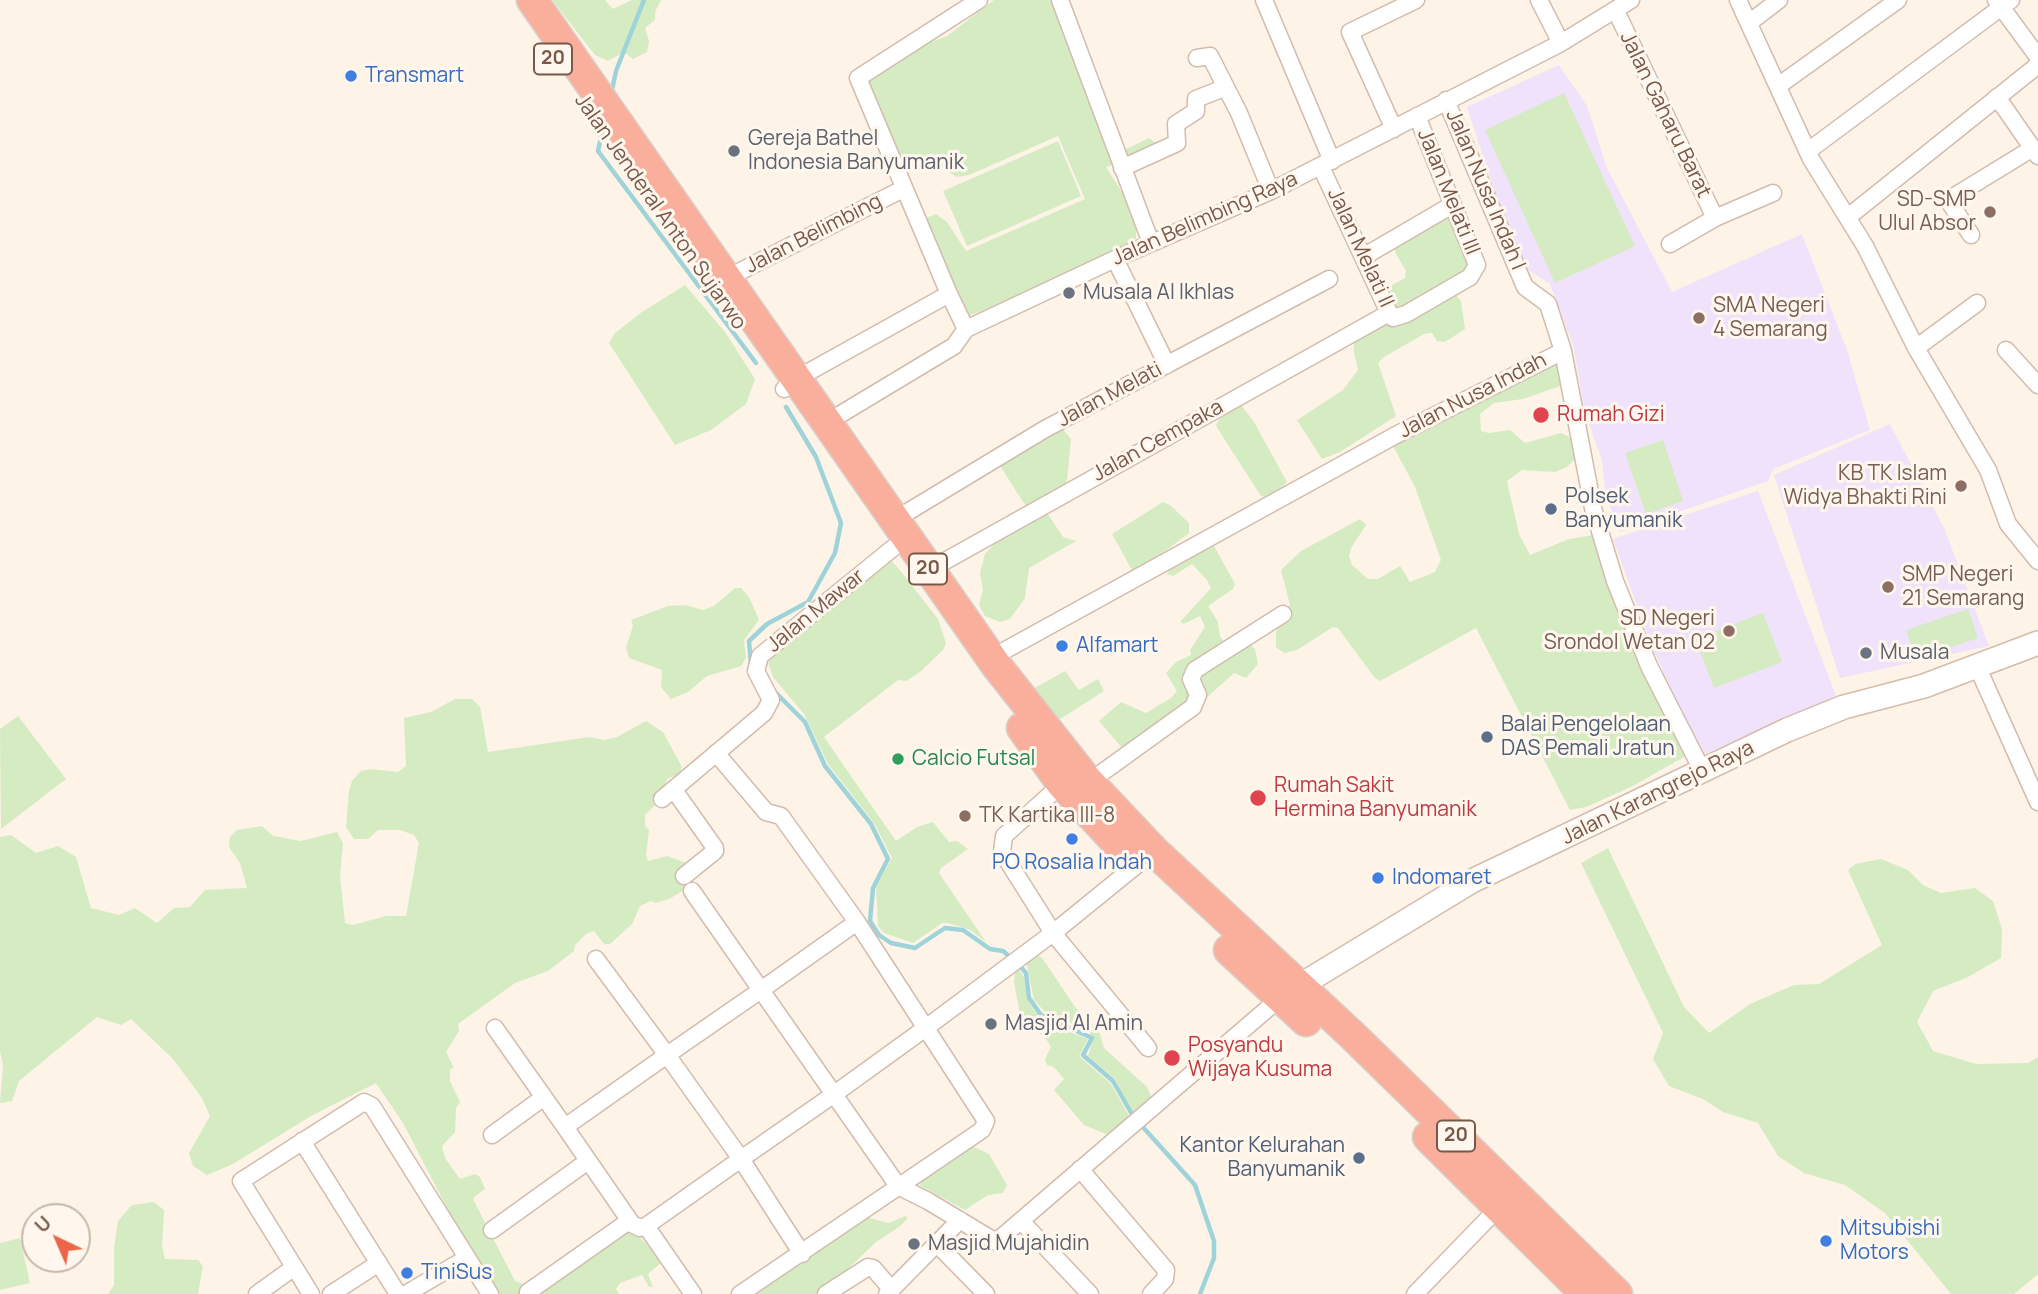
<!DOCTYPE html>
<html>
<head>
<meta charset="utf-8">
<style>
  body { margin:0 }
  #map { position:relative; width:2038px; height:1294px; overflow:hidden; background:#fdf3e6; font-family:Manrope,sans-serif }
  canvas { display:block }
  .north { position:absolute; left:21px; top:1203px; width:70px; height:70px; box-sizing:border-box; background:#fff7ed; border:2px solid #c9b7ab; border-radius:50%; rotate:316deg; font-size:19px; font-weight:700; line-height:28px; text-align:center; color:#785849 }
  .north::after { content:''; display:block; margin:auto; width:24px; height:32px; background:#eb6547; clip-path:polygon(50% 0,100% 100%,50% 72%,0 100%) }
</style>
</head>
<body>
<div id="map">
<canvas width="2038" height="1294"></canvas>
<div class="north">U</div>
</div>
<script>
const g = document.querySelector('canvas').getContext('2d');
g.lineJoin = 'round';
function fillPath(path, color) { g.fillStyle = color; g.fill(path, 'evenodd'); }
const toPath = rows => new Path2D(rows.map(r => 'M' + r).join(''));
function stroke(path, color, width, dash) { g.strokeStyle = color; g.lineWidth = width; g.lineCap = dash ? 'butt' : 'round'; g.setLineDash(dash || []); g.stroke(path); }
function drawText(font, color, halo, rows, align = 'center') {
  g.font = font + ' Manrope,sans-serif'; g.lineWidth = 6; g.setLineDash([]); g.textBaseline = 'middle'; g.strokeStyle = halo; g.fillStyle = color; for (const [text, x, y, turn = 0] of rows) {
    g.save(); g.translate(x, y); g.rotate((+turn || 0) * Math.PI / 180); g.textAlign = isNaN(turn) ? turn : align; if (halo) g.strokeText(text, 0, 0); g.fillText(text, 0, 0); g.restore();
  }
}
fillPath(toPath([
  [1559,65,1587,106,1607,168,1672,292,1802,234,1847,350,1870,430,1773,469,1768,481,1620,532,1606,497,1602,460,1585,413,1573,345,1550,284,1527,269,1502,214,1467,107],
  [1890,424,1944,528,1989,646,1840,678,1774,475],
  [1758,491,1836,696,1701,756,1650,642,1613,539]
]), '#f0e2fa');
fillPath(toPath([
  [552,0,605,0,613,9,632,0,661,0,655,12,655,20,645,28,649,41,647,52,633,59,624,52,608,61,595,55],
  [994,0,1055,0,1124,150,1149,138,1156,143,1159,152,1106,167,1136,214,1136,239,1014,299,971,315,964,311,926,226,926,218,936,214,947,222,966,251,1085,199,1058,136,969,175,956,177,940,165,931,163,906,168,897,157,885,121,862,77,910,50,947,36],
  [1564,93,1635,246,1555,283,1485,130],
  [1058,141,1081,196,967,246,943,191],
  [1451,214,1473,256,1453,292,1461,301,1465,329,1445,342,1437,341,1432,333,1424,334,1384,357,1378,363,1396,416,1340,452,1322,459,1297,420,1343,390,1358,370,1354,352,1354,337,1382,321,1385,289,1405,278,1406,271,1395,252,1395,244],
  [685,285,725,332,755,379,746,404,711,430,675,445,609,343,615,333,642,312],
  [1561,361,1563,385,1523,399,1494,403,1480,414,1481,431,1489,433,1510,430,1525,443,1561,433,1574,439,1574,460,1567,467,1555,472,1522,470,1507,481,1519,534,1530,555,1569,539,1594,535,1682,742,1684,757,1631,787,1586,807,1570,810,1476,628,1380,681,1374,677,1338,628,1333,627,1297,650,1284,653,1276,647,1276,632,1290,605,1281,570,1301,551,1360,519,1366,525,1351,548,1349,556,1352,565,1368,579,1378,579,1400,566,1410,582,1435,572,1441,560,1415,487,1392,444,1501,385],
  [1237,405,1241,405,1254,422,1287,482,1270,497,1261,496,1216,426,1221,414],
  [1060,426,1071,439,1067,480,1062,489,1034,507,1025,505,999,464],
  [1663,440,1683,501,1646,514,1625,453],
  [1163,502,1170,505,1189,523,1189,533,1143,568,1132,570,1112,534],
  [1046,511,1063,537,1076,541,1029,568,1025,598,1010,619,1000,622,985,616,979,605,983,590,980,573,985,554,997,541],
  [1223,536,1214,546,1235,584,1233,589,1208,606,1218,622,1220,637,1227,644,1250,645,1255,649,1258,664,1246,678,1234,673,1193,710,1123,749,1099,721,1121,702,1146,713,1171,698,1177,691,1166,673,1176,662,1191,655,1190,650,1205,627,1200,616,1184,624,1180,622,1211,588,1207,580,1192,564,1173,576,1167,574,1171,566],
  [886,561,892,561,903,574,938,619,946,643,943,650,920,672,906,681,898,680,824,737,896,841,917,827,933,822,949,842,957,841,968,849,941,868,939,873,986,942,970,930,948,923,942,923,913,943,884,933,878,926,876,887,892,858,874,823,828,764,804,714,773,677,769,666,768,654],
  [735,588,741,588,749,597,759,620,744,640,746,658,741,666,707,676,688,692,671,699,661,687,662,670,629,658,626,647,633,626,631,620,668,606,685,605,703,610,714,606],
  [1968,609,1978,638,1916,659,1906,630],
  [1763,613,1782,662,1714,688,1695,639],
  [1065,671,1079,690,1098,679,1104,691,1054,723,1031,690],
  [455,699,472,699,480,707,488,752,589,737,604,740,617,737,646,721,663,732,682,767,679,774,667,779,662,798,645,815,645,826,649,830,646,855,648,861,667,856,689,864,695,874,693,885,669,899,655,903,651,901,640,906,632,924,610,944,604,944,594,931,586,934,575,945,574,951,548,971,515,983,458,1024,459,1031,446,1052,454,1068,450,1069,450,1081,460,1102,456,1108,455,1132,442,1146,445,1158,460,1179,475,1174,480,1177,485,1189,473,1198,475,1203,515,1281,529,1286,619,1231,634,1231,661,1260,661,1263,648,1274,653,1287,649,1287,642,1275,620,1283,616,1289,619,1294,498,1294,460,1233,403,1123,376,1083,311,1116,233,1164,207,1175,193,1166,189,1153,210,1116,202,1098,173,1059,131,1019,121,1025,97,1017,19,1081,12,1101,0,1103,3,1065,0,1052,0,837,11,835,36,853,58,846,76,857,91,908,119,915,135,908,157,923,174,908,190,907,205,890,247,888,240,863,229,847,230,837,237,830,262,826,273,836,301,841,337,832,343,843,340,876,345,923,353,925,386,916,406,916,419,843,414,835,400,830,378,830,368,839,354,839,346,827,349,791,352,781,361,771,371,769,398,772,406,766,404,718,431,712],
  [18,716,66,779,1,829,0,729],
  [1608,848,1684,1007,1709,1033,1750,1004,1794,985,1819,984,1882,945,1848,870,1855,864,1881,859,1908,870,1923,885,1941,893,1975,888,1993,901,2002,929,2001,958,1968,977,1933,991,1917,1022,1933,1051,1976,1064,2028,1063,2038,1057,2038,1274,2014,1294,1951,1294,1885,1213,1845,1185,1804,1173,1778,1156,1758,1123,1723,1112,1703,1099,1669,1086,1653,1059,1663,1033,1581,863],
  [1036,954,1043,959,1075,1007,1099,1031,1104,1048,1147,1087,1152,1099,1134,1115,1115,1079,1088,1056,1094,1037,1083,1028,1047,1014,1034,1000,1026,960],
  [1019,970,1024,977,1027,999,1035,1012,1051,1025,1088,1039,1079,1056,1111,1084,1128,1114,1129,1121,1111,1136,1084,1125,1054,1090,1064,1079,1054,1067,1047,1065,1045,1059,1051,1047,1045,1037,1021,1020,1014,982,1015,971],
  [970,1145,989,1154,1007,1185,1003,1193,988,1195,965,1210,919,1185,928,1173],
  [154,1202,164,1210,162,1246,165,1259,198,1260,203,1266,198,1294,108,1294,114,1285,114,1248,118,1221,132,1205],
  [905,1216,908,1218,899,1227,876,1242,832,1284,816,1294,746,1294,866,1217,889,1223],
  [20,1238,30,1283,0,1290,0,1243]
]), '#d5ecc3');
stroke(toPath([
  [611,95,616,71,644,0],
  [604,124,598,151,756,363],
  [751,664,749,641,767,624,808,602,835,553,841,523,816,457,786,407],
  [771,688,805,722,825,766,871,824,888,859,873,888,870,921,879,935,891,943,915,948,945,928,963,930,990,949,1003,951,1018,964,1026,973,1029,998,1041,1015,1092,1038,1083,1055,1113,1081,1133,1116,1195,1185,1214,1241,1214,1258,1200,1294]
]), '#9fd3da', 4.5);
const street = toPath([
  [1060,0,1151,243],
  [1264,0,1332,161],
  [1539,0,1561,43],
  [1738,0,1811,159,1865,246,1916,348,1988,470,2008,524,2038,561],
  [1996,0,2038,57],
  [1616,11,1715,218],
  [1749,23,1779,0],
  [1197,58,1210,56,1239,113,1271,191],
  [1778,86,1898,0],
  [1997,97,2038,156],
  [1446,100,1525,287,1548,304,1563,351,1593,508,1615,581,1649,666,1703,772],
  [1394,129,1350,32,1416,0],
  [1808,151,2011,0],
  [1321,167,1389,313,1393,318,1406,314,1470,277,1477,265,1417,116],
  [1122,168,1177,143,1176,124,1196,111,1196,99,1224,88],
  [1848,217,2038,65],
  [1971,235,1950,203,1953,197,2033,148],
  [1670,244,1715,218,1773,193],
  [1363,257,1452,205],
  [1115,259,1167,365],
  [725,279,903,189],
  [949,294,858,78,979,0],
  [1916,348,1977,303],
  [2006,350,2038,385],
  [784,389,796,379,949,294,966,329,1115,259,1271,191,1561,43,1631,0],
  [826,423,954,346,966,329],
  [896,519,1045,429,1329,279],
  [929,570,1389,313],
  [991,658,1396,435,1563,351],
  [1977,666,2038,802],
  [716,753,766,812,781,816,857,922],
  [1089,782,1193,707,1198,695,1191,679,1195,670,1283,614],
  [1062,784,1004,836,1002,852,1053,933,1148,1048],
  [674,790,715,848,715,851,684,876],
  [662,799,764,713,771,700,756,671,760,656,893,548],
  [692,891,761,990,857,922,986,1121,982,1130,740,1294],
  [596,959,667,1055,761,990,898,1186,928,1201,996,1242,1280,998],
  [495,1028,565,1127],
  [492,1135,544,1097],
  [302,1141,398,1294],
  [1080,1169,1166,1270,1165,1279,1151,1294],
  [1021,1221,1090,1294],
  [646,1226,693,1294],
  [492,1230,588,1161],
  [937,1244,986,1294],
  [802,1254,741,1159,667,1055,565,1127,632,1224,640,1228,646,1226,741,1159,833,1095,927,1027,1053,933,1154,851],
  [528,1292,629,1221],
  [257,1294,293,1268],
  [311,1294,241,1181,364,1102,372,1106,490,1294],
  [331,1294,379,1263],
  [406,1294,467,1258],
  [826,1294,868,1267,873,1268,892,1290],
  [887,1294,960,1220],
  [1415,1294,1502,1204]
]);
const secondary = toPath([
  [1286,994,1472,881,1787,730,1844,707,1924,686,2038,643]
]);
const highway = toPath([
  [532,0,996,665,1086,779,1154,851,1353,1036,1617,1294],
  [1022,728,1062,784,1120,846],
  [1229,950,1306,1021],
  [1428,1137,1586,1294]
]);
stroke(street, '#d2bcae', 19);
stroke(secondary, '#d5bcab', 26);
stroke(highway, '#d9d0cc', 33);
stroke(street, '#fff', 16);
stroke(secondary, '#fff', 23);
stroke(highway, '#f9af9b', 30);
for (const [x, y, r, color] of [
  [351,76,7,"#3f7fe0"],
  [734,151,7,"#6b7280"],
  [1990,212,7,"#8d6e63"],
  [1069,293,7,"#6b7280"],
  [1699,318,7,"#8d6e63"],
  [1541,415,9,"#e0444e"],
  [1961,486,7,"#8d6e63"],
  [1551,509,7,"#5c6f8a"],
  [1888,587,7,"#8d6e63"],
  [1729,631,7,"#8d6e63"],
  [1062,646,7,"#3f7fe0"],
  [1866,653,7,"#6b7280"],
  [1487,737,7,"#5c6f8a"],
  [898,759,7,"#2e9e5b"],
  [1258,798,9,"#e0444e"],
  [965,816,7,"#8d6e63"],
  [1072,839,7,"#3f7fe0"],
  [1378,878,7,"#3f7fe0"],
  [991,1024,7,"#6b7280"],
  [1172,1058,9,"#e0444e"],
  [1359,1158,7,"#5c6f8a"],
  [1826,1241,7,"#3f7fe0"],
  [914,1244,7,"#6b7280"],
  [407,1273,7,"#3f7fe0"]
]) { const dot = new Path2D(); dot.arc(x, y, r, 0, 2 * Math.PI); g.fillStyle = color; g.fill(dot); stroke(dot, '#fff7ed', 2.5); }
for (const [x, y, w] of [
  [553,59,38],
  [928,569,38],
  [1456,1136,38]
]) { const box = new Path2D(); box.roundRect(x - w / 2, y - 15.5, w, 31, 5); g.fillStyle = '#fff7ed'; g.fill(box); stroke(box, '#785849', 2); }
drawText('bold 19px', '#785849', null, [
  ["20",553,59],
  ["20",928,569],
  ["20",1456,1136]
]);
drawText('21px', '#366cbe', '#fff7ed', [
  ["Transmart",365,76],
  ["Alfamart",1076,646],
  ["PO Rosalia Indah",1072,863,"center"],
  ["Indomaret",1392,878],
  ["Mitsubishi",1840,1229],
  ["Motors",1840,1253],
  ["TiniSus",421,1273]
], 'left');
drawText('21px', '#785849', '#fff7ed', [
  ["Jalan Gaharu Barat",1665,115,64],
  ["Jalan Nusa Indah I",1485,190,67],
  ["Jalan Melati III",1448,192,68],
  ["Jalan Jenderal Anton Sujarwo",660,212,55],
  ["Jalan Belimbing Raya",1205,219,-24],
  ["Jalan Belimbing",814,234,-27],
  ["Jalan Melati II",1360,248,65],
  ["Jalan Melati",1110,395,-28],
  ["Jalan Nusa Indah",1473,396,-27],
  ["Jalan Cempaka",1158,441,-29],
  ["Jalan Mawar",816,611,-39],
  ["Jalan Karangrejo Raya",1658,793,-26]
]);
drawText('21px', '#5b616d', '#fff7ed', [
  ["Gereja Bathel",748,139],
  ["Indonesia Banyumanik",748,163],
  ["Musala Al Ikhlas",1083,293],
  ["Musala",1880,653],
  ["Masjid Al Amin",1005,1024],
  ["Masjid Mujahidin",928,1244]
], 'left');
drawText('21px', '#785e54', '#fff7ed', [
  ["SD-SMP",1976,200],
  ["Ulul Absor",1976,224],
  ["SMA Negeri",1713,306,"left"],
  ["4 Semarang",1713,330,"left"],
  ["KB TK Islam",1947,474],
  ["Widya Bhakti Rini",1947,498],
  ["SMP Negeri",1902,575,"left"],
  ["21 Semarang",1902,599,"left"],
  ["SD Negeri",1715,619],
  ["Srondol Wetan 02",1715,643],
  ["TK Kartika III-8",979,816,"left"]
], 'right');
drawText('21px', '#be3a42', '#fff7ed', [
  ["Rumah Gizi",1557,415],
  ["Rumah Sakit",1274,786],
  ["Hermina Banyumanik",1274,810],
  ["Posyandu",1188,1046],
  ["Wijaya Kusuma",1188,1070]
], 'left');
drawText('21px', '#4e5e75', '#fff7ed', [
  ["Polsek",1565,497],
  ["Banyumanik",1565,521],
  ["Balai Pengelolaan",1501,725],
  ["DAS Pemali Jratun",1501,749],
  ["Kantor Kelurahan",1345,1146,"right"],
  ["Banyumanik",1345,1170,"right"]
], 'left');
drawText('21px', '#27864d', '#fff7ed', [
  ["Calcio Futsal",912,759]
], 'left');
</script>
</body>
</html>
